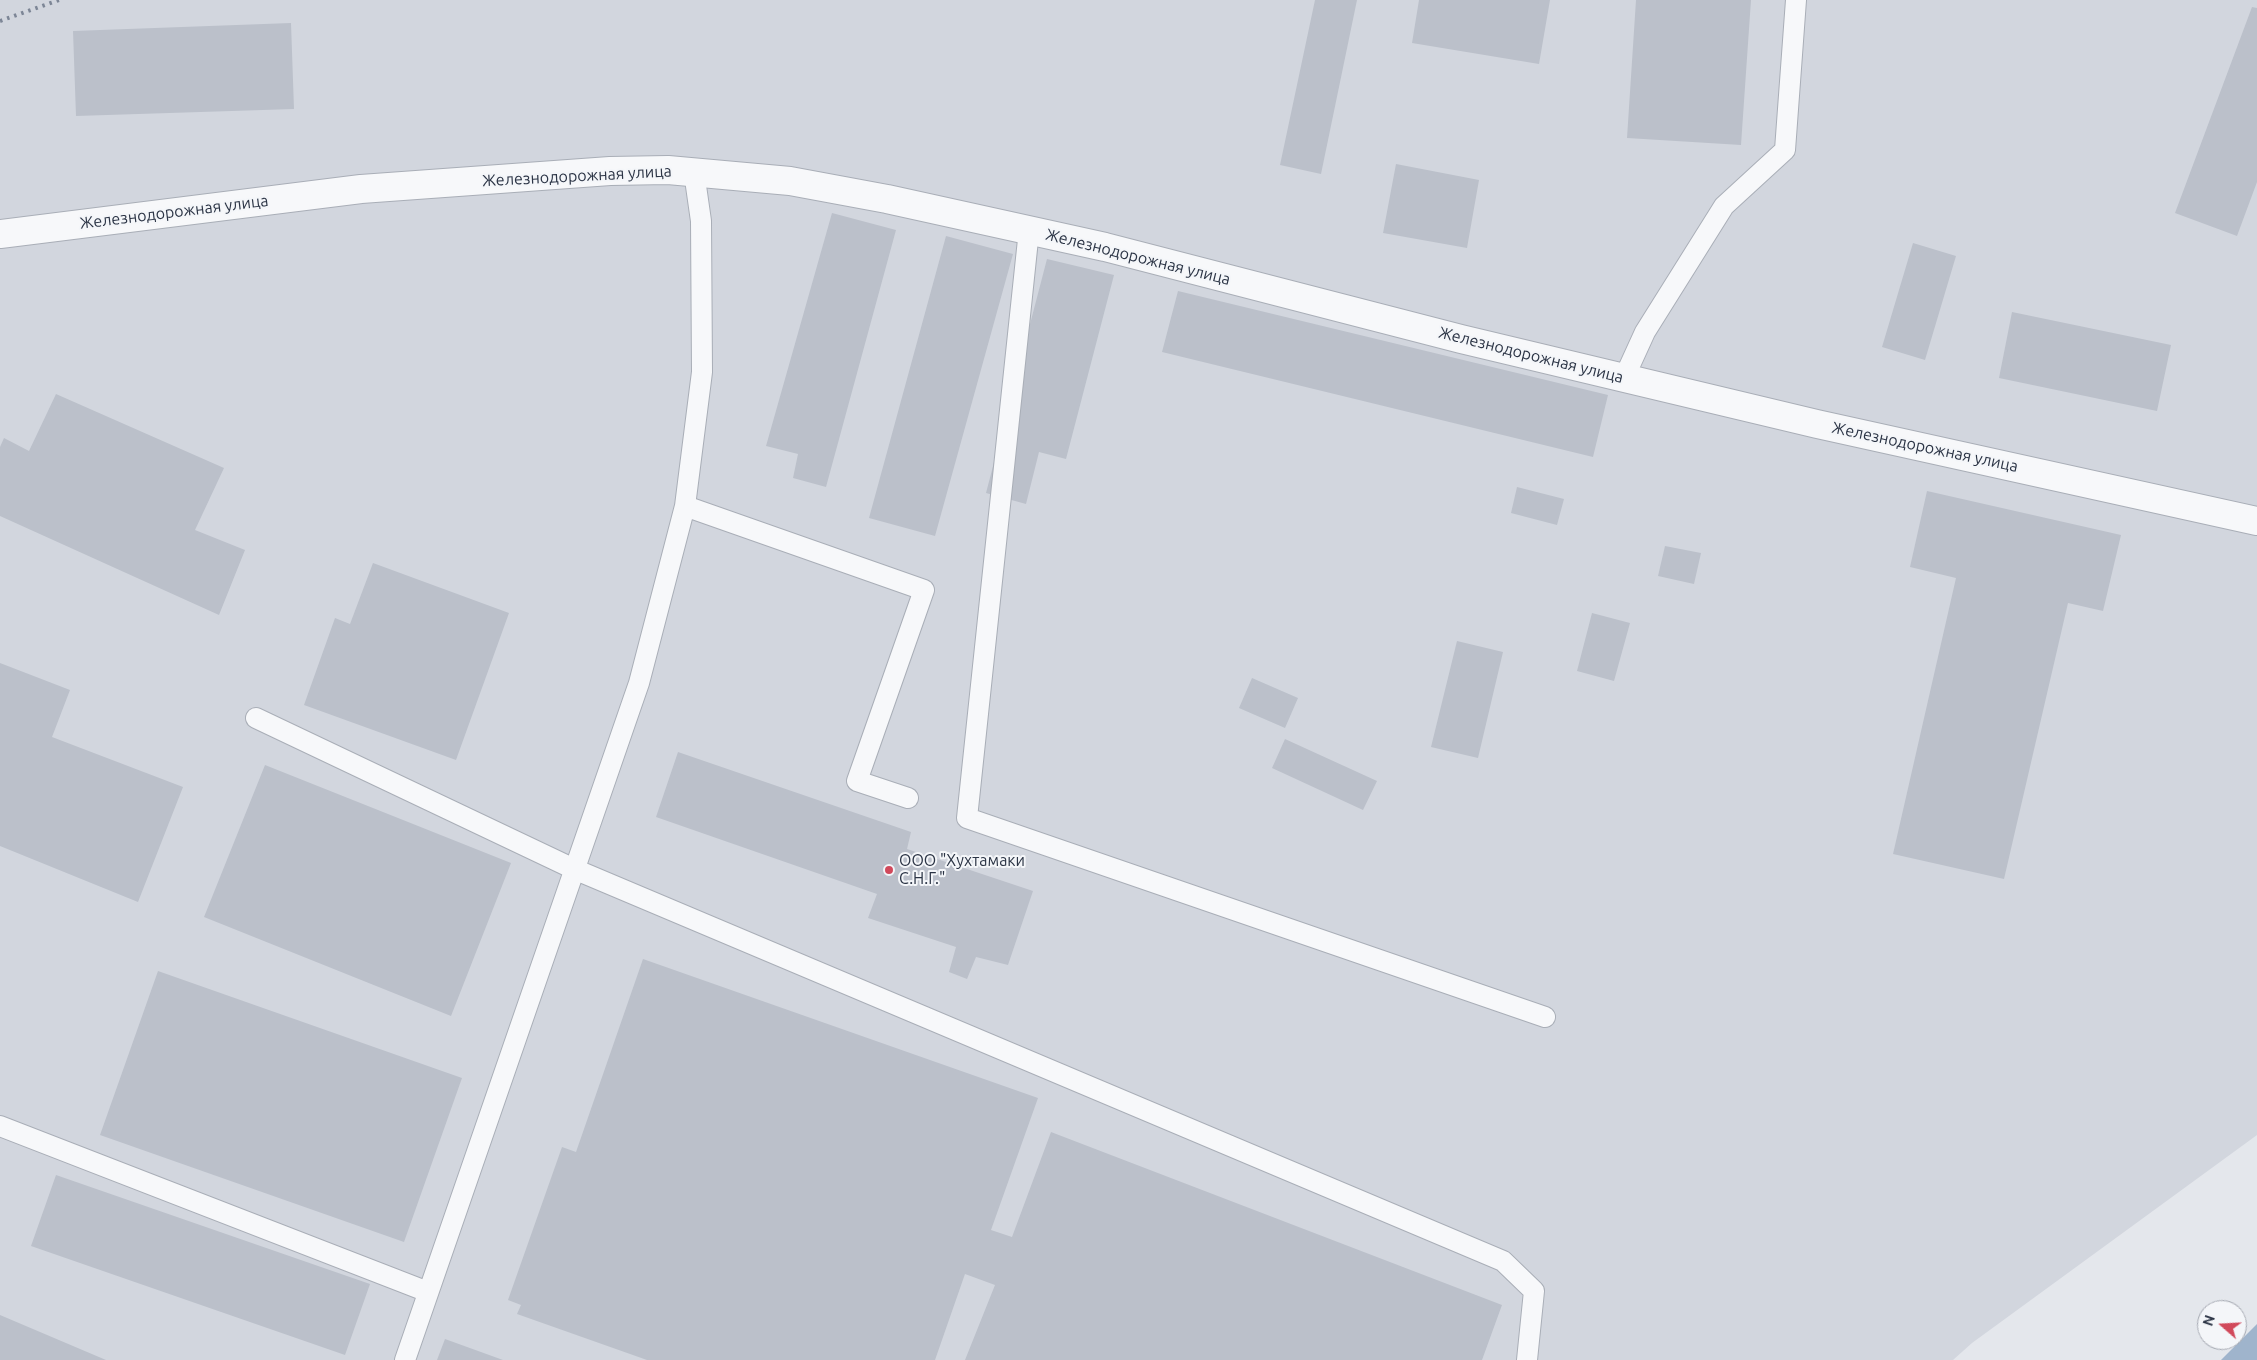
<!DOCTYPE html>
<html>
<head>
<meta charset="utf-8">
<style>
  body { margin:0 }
  #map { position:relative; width:2257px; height:1360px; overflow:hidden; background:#e4e7ec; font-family:Ubuntu,sans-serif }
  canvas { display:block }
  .north { position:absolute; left:2197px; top:1300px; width:50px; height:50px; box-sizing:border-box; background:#f4f6f9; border:1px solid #a4a8b1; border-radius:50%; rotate:289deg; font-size:14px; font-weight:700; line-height:20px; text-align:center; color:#2b3445 }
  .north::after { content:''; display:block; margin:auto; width:18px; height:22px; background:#d1495b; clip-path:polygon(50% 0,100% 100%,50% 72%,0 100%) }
</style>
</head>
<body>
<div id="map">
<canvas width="2257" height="1360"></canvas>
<div class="north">N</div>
</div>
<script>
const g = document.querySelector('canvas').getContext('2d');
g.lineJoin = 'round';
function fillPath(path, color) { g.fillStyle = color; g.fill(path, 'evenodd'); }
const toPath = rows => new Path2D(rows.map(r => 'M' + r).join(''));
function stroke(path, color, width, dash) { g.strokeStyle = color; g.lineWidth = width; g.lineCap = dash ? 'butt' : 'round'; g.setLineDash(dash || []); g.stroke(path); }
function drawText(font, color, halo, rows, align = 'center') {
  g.font = font + ' Ubuntu,sans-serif'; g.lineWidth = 4; g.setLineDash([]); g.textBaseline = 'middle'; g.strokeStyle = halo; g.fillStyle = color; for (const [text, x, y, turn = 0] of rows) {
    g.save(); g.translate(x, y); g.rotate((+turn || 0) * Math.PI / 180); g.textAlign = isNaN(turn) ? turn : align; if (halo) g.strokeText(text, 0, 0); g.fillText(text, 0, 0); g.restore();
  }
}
fillPath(toPath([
  [0,0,2257,0,2257,1135,1972,1343,1953,1360,0,1360]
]), '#d2d6de');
fillPath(toPath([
  [2257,1324,2257,1360,2221,1360]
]), '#9fb4cc');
fillPath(toPath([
  [1315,0,1357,0,1321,174,1280,165],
  [1419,0,1550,0,1539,64,1412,43],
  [1636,0,1751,0,1741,145,1627,138],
  [2252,7,2257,8,2257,182,2237,236,2175,213],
  [291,23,294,109,76,116,73,31],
  [1396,164,1479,180,1467,248,1383,233],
  [832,213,896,230,826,487,793,478,798,454,766,446],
  [946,236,1013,254,935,536,869,518],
  [1913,243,1956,256,1925,360,1882,347],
  [1047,259,1114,275,1066,459,1039,452,1026,504,986,493],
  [1178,291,1608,395,1593,457,1162,352],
  [2012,312,2171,345,2157,411,1999,378],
  [56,394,224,468,195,530,245,550,219,615,0,516,0,447,4,438,29,451],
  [1517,487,1564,499,1557,525,1511,513],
  [1927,491,2121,535,2103,611,2068,603,2004,879,1893,854,1956,578,1910,567],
  [1665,546,1701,553,1694,584,1658,576],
  [373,563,509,613,456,760,304,705,335,618,350,624],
  [1592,613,1630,623,1614,681,1577,671],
  [1457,641,1503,652,1478,758,1431,747],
  [0,663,70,690,52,737,183,787,138,902,0,846],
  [1252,678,1298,698,1285,728,1239,708],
  [1285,739,1377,781,1363,810,1272,768],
  [678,752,911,832,907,849,1033,891,1008,965,976,957,967,979,949,972,956,947,868,918,877,894,656,817],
  [265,765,511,863,451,1016,204,917],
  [643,959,1038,1098,991,1230,1012,1237,1051,1132,1502,1305,1482,1360,965,1360,995,1285,965,1274,935,1360,647,1360,517,1314,521,1305,508,1300,562,1147,576,1152],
  [158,971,462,1078,404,1242,100,1135],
  [56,1175,370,1284,345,1355,31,1246],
  [0,1315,106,1360,0,1360],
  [445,1339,503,1360,437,1360]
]), '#bbc0ca');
const lane = toPath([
  [1029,230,967,818,1545,1017],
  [1624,378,1645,332,1724,206,1785,150,1796,0],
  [685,506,924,590,857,781,908,798],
  [256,718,574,869,1503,1261,1534,1291,1527,1360],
  [0,1126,428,1292],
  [405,1360,639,683,685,506,702,372,701,221,694,172]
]);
const street = toPath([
  [0,234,361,189,610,171,668,170,790,181,887,199,1105,247,1461,339,1817,424,2257,521]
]);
stroke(lane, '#a9aeb7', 22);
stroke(street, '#a9aeb7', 30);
stroke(lane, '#f7f8fa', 20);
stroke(street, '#f7f8fa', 28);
stroke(toPath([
  [0,21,59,0]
]), '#7d8696', 4, [2.5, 5]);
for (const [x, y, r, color] of [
  [889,870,5,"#d1495b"]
]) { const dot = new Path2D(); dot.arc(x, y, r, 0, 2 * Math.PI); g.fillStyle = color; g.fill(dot); stroke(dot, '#f4f6f9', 2); }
drawText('16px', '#2b3445', '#f4f6f9', [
  ["Железнодорожная улица",577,176,-3],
  ["Железнодорожная улица",174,212,-7],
  ["Железнодорожная улица",1138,257,14],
  ["Железнодорожная улица",1531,355,14],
  ["Железнодорожная улица",1925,447,12]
]);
drawText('16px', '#2b3445', '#f4f6f9', [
  ["ООО \"Хухтамаки",899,861],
  ["С.Н.Г.\"",899,879]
], 'left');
</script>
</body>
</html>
